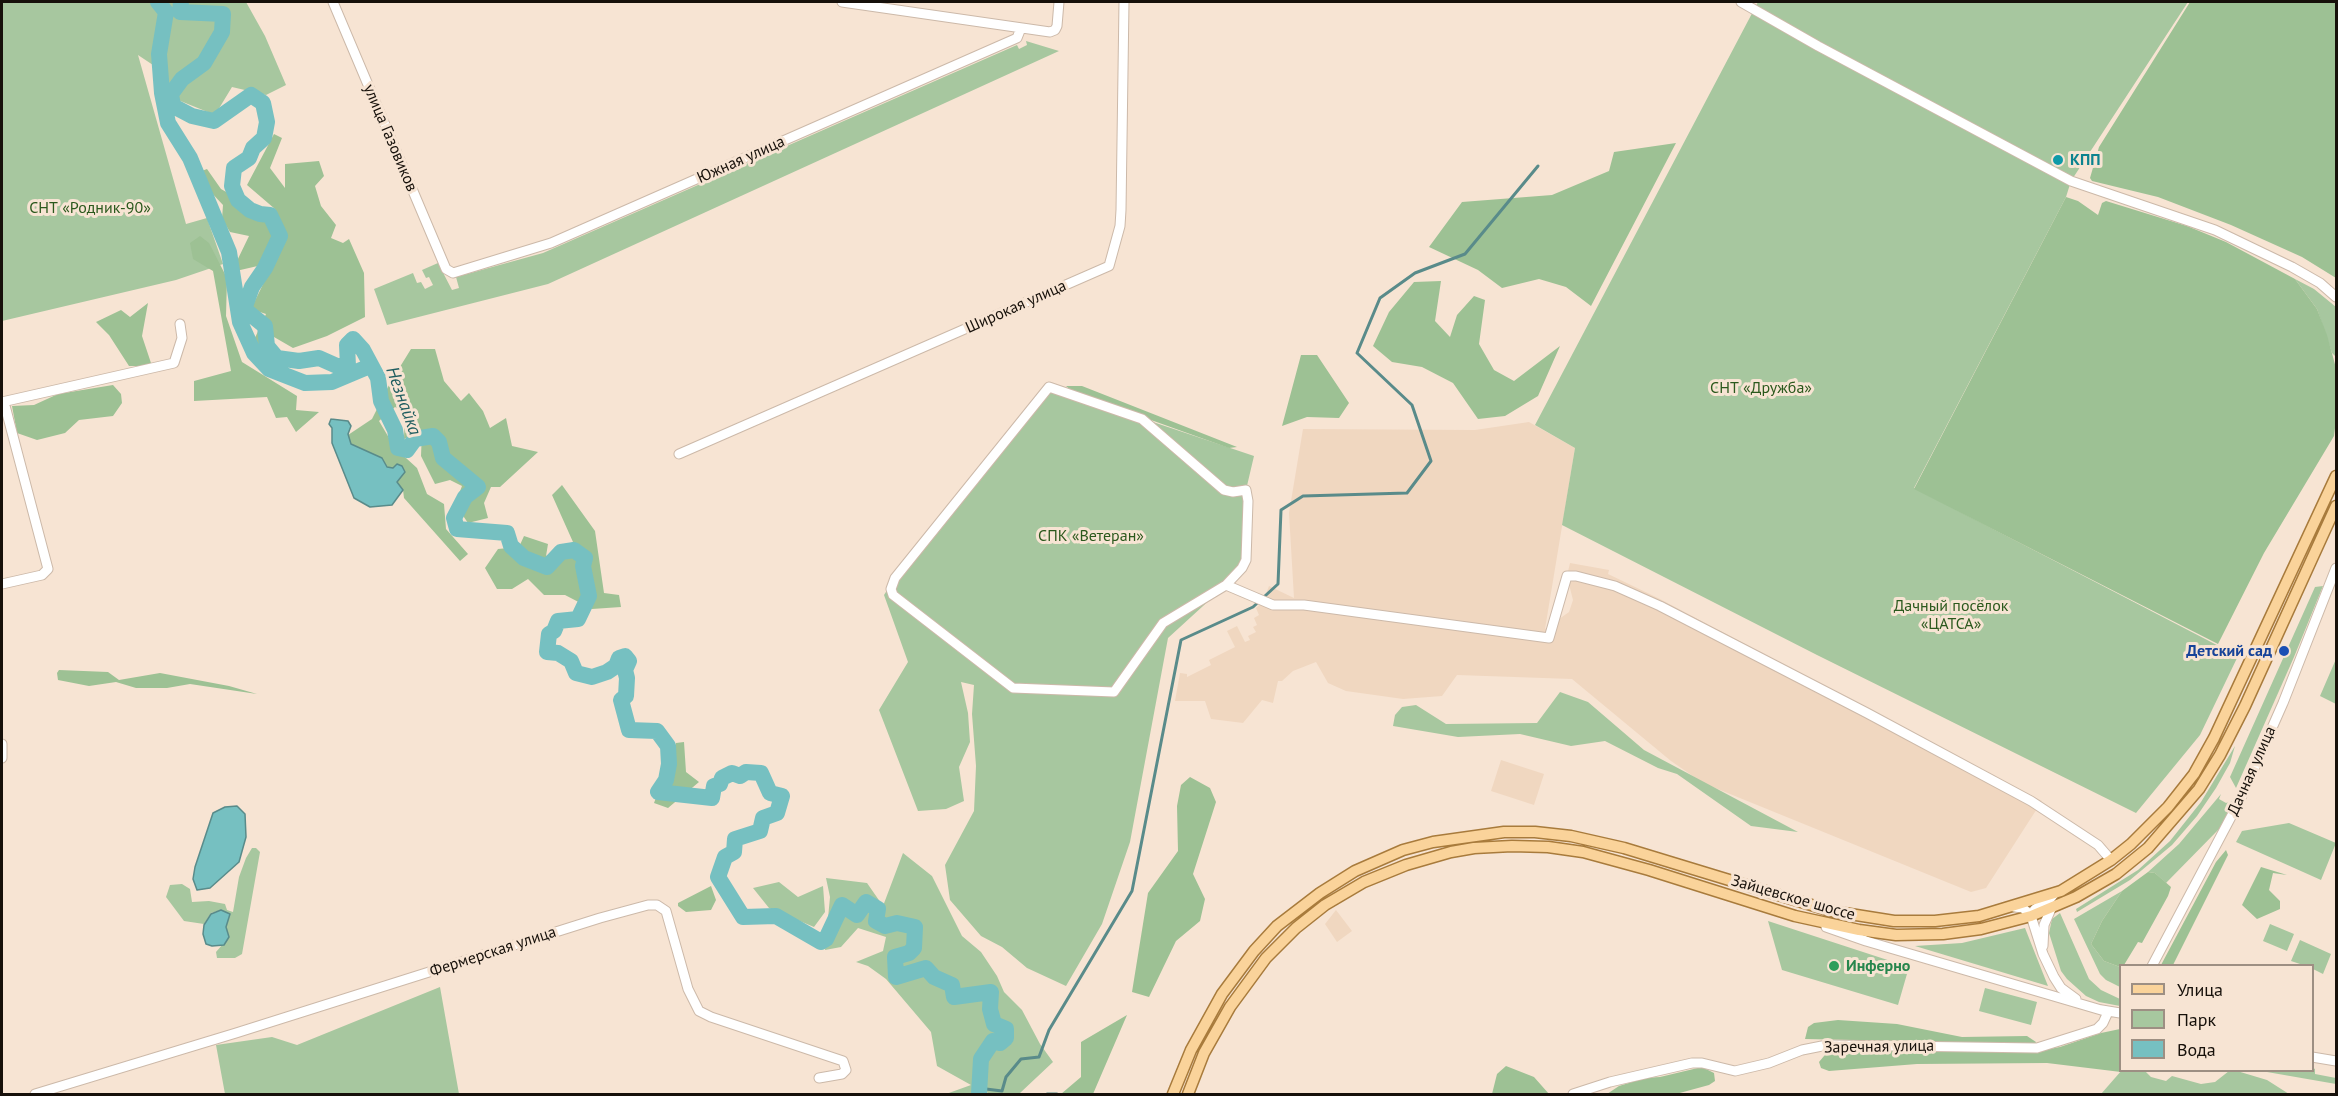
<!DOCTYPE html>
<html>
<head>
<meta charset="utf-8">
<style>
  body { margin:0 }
  #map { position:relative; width:2338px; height:1096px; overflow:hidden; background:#f7e4d3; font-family:"PT Sans",sans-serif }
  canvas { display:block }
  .frame { position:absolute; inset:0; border:3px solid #16100a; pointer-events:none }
  .legend { position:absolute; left:2119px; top:964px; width:195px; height:108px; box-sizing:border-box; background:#f7e4d3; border:2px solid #9d8f83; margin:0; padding:8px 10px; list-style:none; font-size:18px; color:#16100a }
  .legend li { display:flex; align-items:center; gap:12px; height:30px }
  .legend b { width:30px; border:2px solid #9d8f83 }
</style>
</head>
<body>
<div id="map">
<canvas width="2338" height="1096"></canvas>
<div class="frame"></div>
<ul class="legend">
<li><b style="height:8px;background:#fad39a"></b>Улица</li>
<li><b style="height:16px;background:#a7c79f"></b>Парк</li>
<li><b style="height:16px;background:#76c0c1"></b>Вода</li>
</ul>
</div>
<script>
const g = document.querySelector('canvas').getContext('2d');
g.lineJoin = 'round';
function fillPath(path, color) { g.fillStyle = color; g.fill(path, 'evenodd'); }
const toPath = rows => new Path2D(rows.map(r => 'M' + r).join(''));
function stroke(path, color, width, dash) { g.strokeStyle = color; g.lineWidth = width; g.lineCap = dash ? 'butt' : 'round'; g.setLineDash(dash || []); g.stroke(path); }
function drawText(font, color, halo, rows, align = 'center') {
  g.font = font + ' "PT Sans",sans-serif'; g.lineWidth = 6; g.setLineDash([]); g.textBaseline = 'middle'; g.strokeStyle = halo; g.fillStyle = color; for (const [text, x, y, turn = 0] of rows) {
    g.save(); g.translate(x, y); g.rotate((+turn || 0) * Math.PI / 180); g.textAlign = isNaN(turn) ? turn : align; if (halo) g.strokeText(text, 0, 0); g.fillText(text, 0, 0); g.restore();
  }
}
fillPath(toPath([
  [1529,422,1575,448,1545,629,1569,612,1573,600,1567,576,1570,563,1609,570,1608,574,1660,599,2042,801,1986,888,1971,892,1703,783,1671,761,1572,679,1457,675,1442,696,1403,699,1346,691,1328,683,1316,662,1293,671,1282,681,1278,681,1273,703,1262,700,1243,723,1211,719,1205,701,1175,701,1180,673,1187,674,1187,677,1211,665,1209,660,1235,647,1227,631,1237,626,1245,642,1250,640,1248,636,1256,632,1253,627,1257,625,1254,618,1259,615,1256,608,1263,602,1269,586,1294,598,1289,513,1303,429,1475,430],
  [1501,760,1544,774,1534,805,1491,791],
  [1336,910,1352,931,1337,942,1325,924]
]), '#f0d7c0');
fillPath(toPath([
  [2,2,246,2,265,36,286,85,266,95,232,87,215,115,178,100,156,67,138,55,186,224,207,218,223,264,176,280,2,321],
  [1758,2,2188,2,2071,181,2066,197,1914,488,2238,656,2200,735,2136,813,1817,655,1562,525,1575,448,1535,425],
  [1026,41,1059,51,548,284,387,325,374,289,413,273,417,283,421,282,425,289,433,285,429,277,426,278,422,270,438,263,452,290,459,288,456,277,543,253,1017,45,1019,49,1027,45],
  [2295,279,2314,289,2336,307,2336,357,2332,353,2317,309],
  [1049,387,1254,456,1246,490,1246,560,1226,585,1168,638,1130,842,1102,924,1066,986,1027,968,1002,947,981,936,950,900,945,865,974,811,976,766,972,714,974,685,961,682,968,713,970,742,959,767,964,801,946,809,918,811,879,710,908,662,884,595,895,578],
  [2323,586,2294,657,2236,788,2230,777,2315,587],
  [2336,659,2336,704,2320,696],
  [1560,692,1588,702,1644,750,1798,832,1751,826,1677,774,1658,768,1605,741,1571,746,1520,734,1458,737,1393,726,1395,715,1402,707,1416,705,1446,724,1537,723],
  [2235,746,2230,763,2216,788,2197,816,2172,845,2130,880,2077,912,2076,909,2138,870,2170,841,2201,802],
  [2221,794,2219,799,2226,803,2234,800,2220,828,2166,883,2155,873,2148,872,2179,844],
  [2289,823,2336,843,2321,880,2236,842,2242,831],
  [252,848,256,848,260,852,242,954,235,958,217,958,216,952,229,937,226,927,230,914,221,910,211,913,204,924,184,921,166,897,170,885,182,884,190,889,192,902,209,901,225,904,227,910,233,912,239,877,246,858],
  [903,853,932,876,962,936,981,952,997,976,1004,992,1022,1010,1040,1044,1053,1062,1020,1093,990,1094,973,1085,973,1094,946,1094,971,1085,937,1066,931,1032,886,979,868,966,856,962,883,951,886,937,858,928,841,947,825,950,830,897,826,878,867,883,883,906],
  [779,882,798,897,823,886,825,912,814,927,769,908,753,888],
  [2122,891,2102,921,2091,944,2104,961,2120,967,2120,987,2106,980,2100,974,2074,919],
  [2060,913,2089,979,2101,990,2120,999,2120,1006,2099,1002,2086,996,2067,979,2061,971,2049,933,2052,919],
  [1768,921,1909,967,1898,1005,1782,970],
  [2270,924,2294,934,2287,951,2263,941],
  [2025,928,2048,986,1915,946,1962,943],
  [2300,940,2331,954,2323,974,2313,969,2312,966,2303,965,2291,961],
  [440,987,459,1094,225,1094,216,1045,272,1037,297,1045],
  [1985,988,2037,1002,2031,1025,1979,1011],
  [2313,1068,2315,1069,2315,1074,2336,1078,2336,1084,2267,1072,2268,1070,2312,1070],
  [2122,1070,2145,1071,2151,1077,2166,1081,2172,1076,2201,1084,2215,1082,2229,1071,2237,1071,2267,1080,2289,1094,2101,1094]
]), '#a7c79f');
fillPath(toPath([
  [2190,2,2336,2,2336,278,2302,257,2231,225,2158,197,2092,181,2090,178,2099,147],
  [274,134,282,138,270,168,285,188,285,164,319,161,324,176,315,186,321,206,336,225,331,238,343,243,349,239,364,273,365,317,327,336,293,348,274,337,270,362,254,340,266,314,251,309,286,237,275,209,247,185],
  [1676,143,1591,306,1566,287,1539,279,1502,288,1478,270,1429,247,1462,202,1552,195,1609,171,1614,152],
  [207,169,221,189,244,202,248,215,272,224,276,235,262,265,236,271,235,265,249,236,230,232,222,219,223,205,208,189,199,172],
  [2066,197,2078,201,2098,215,2102,203,2106,201,2187,226,2226,242,2295,279,2317,309,2327,335,2336,368,2336,420,2334,436,2264,553,2218,644,1914,489],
  [200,236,209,243,227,278,226,316,242,362,297,396,296,410,319,412,296,432,287,417,276,418,267,397,194,401,194,381,231,371,213,271,193,259,190,243],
  [1441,281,1435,321,1450,337,1457,315,1474,296,1485,300,1479,344,1494,370,1514,381,1560,346,1538,396,1505,416,1478,419,1453,383,1422,367,1392,362,1373,346,1389,312,1414,282],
  [148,303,142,336,152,366,129,366,109,335,96,322,121,310,130,317],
  [411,349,435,349,444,381,461,401,469,393,483,411,490,428,506,418,512,446,538,452,500,487,491,487,484,503,488,518,468,523,455,504,462,486,450,480,435,484,421,456,422,431,404,439,405,413,395,407,379,421,395,448,417,468,427,494,444,504,446,529,468,554,460,561,404,498,403,490,397,482,402,475,393,468,387,467,382,458,350,444,348,435,372,419,390,383],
  [1301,355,1317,355,1349,403,1339,418,1307,417,1282,426],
  [113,385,121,394,122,403,113,416,79,420,65,433,37,440,17,433,12,406,34,405,58,394],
  [1066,386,1082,386,1237,447,1229,448,1073,392],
  [562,485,595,531,604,593,619,595,621,607,592,609,565,595,544,595,528,579,512,589,497,589,485,568,498,549,519,547,524,536,548,544,546,556,573,542,552,495],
  [59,670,108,672,119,680,160,673,229,686,257,694,190,684,167,688,136,688,116,682,89,686,58,680,57,673],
  [684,742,686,772,699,782,668,808,654,803,676,743],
  [1190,777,1210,788,1216,802,1193,874,1205,899,1200,921,1176,941,1149,997,1132,992,1148,893,1178,851,1177,806,1181,785],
  [2226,850,2228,855,2173,965,2161,965,2216,862],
  [2261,867,2287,875,2273,873,2269,890,2280,901,2280,909,2257,919,2242,905],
  [2148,872,2155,873,2171,887,2168,896,2142,943,2138,942,2124,965,2120,967,2104,961,2091,944,2102,921,2122,891],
  [711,886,716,900,711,910,686,912,678,906,678,903],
  [1127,1015,1093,1094,1061,1094,1081,1077,1081,1042],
  [1838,1020,1897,1024,1962,1037,2027,1036,2036,1042,2035,1044,1805,1039,1808,1027,1814,1023],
  [2120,1029,2121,1072,2047,1063,1917,1064,1829,1071,1821,1068,1819,1062,1829,1050,1901,1049,2038,1051,2060,1047,2101,1033],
  [1506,1066,1534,1077,1549,1094,1492,1094,1497,1074],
  [1702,1067,1714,1073,1715,1081,1709,1085,1676,1094,1607,1094,1619,1086,1645,1078,1660,1077]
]), '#9dc194');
const water = toPath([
  [331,419,348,421,351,426,348,434,351,444,382,458,387,467,393,468,397,464,402,466,405,472,397,482,403,490,392,505,370,507,354,498,332,443,332,428,329,424,331,419],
  [237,806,245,814,246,837,239,862,210,888,197,890,193,879,195,867,213,813,225,807,237,806],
  [221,910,230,914,226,927,229,937,224,945,212,946,206,944,203,934,204,925,211,914,221,910]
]);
fillPath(water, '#76c0c1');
stroke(water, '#598b8a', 1.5);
stroke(toPath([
  [978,1088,1002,1091,1006,1077,1021,1059,1039,1057,1049,1030,1132,891,1181,640,1253,607,1278,584,1281,510,1303,496,1407,493,1431,461,1412,405,1357,353,1380,298,1415,273,1465,254,1538,166],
  [1047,1094,1057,1094]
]), '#598b8a', 3);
stroke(toPath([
  [158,2,166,12,159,54,162,93,168,123,190,158,229,252,240,322,254,353,269,369,305,383,332,382,370,366],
  [181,2,180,12,223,14,222,32,204,63,182,79,171,94,173,106,192,116,214,121,251,95,263,103,267,122,264,138,253,148,249,158,234,168,232,186,238,200,250,210,260,214,270,215,280,236,265,268,252,287,244,309,265,326,267,346,277,358,299,361,319,358,337,366,348,366,347,345,353,339,363,350,378,378,381,401,395,430,398,448,407,450,415,439,433,436,439,442,443,458,478,487,465,497,454,518,457,529,507,533,511,546,524,558,547,567,561,552,574,550,585,558,583,566,589,596,578,619,558,621,554,631,549,634,547,652,558,653,571,661,576,673,592,677,607,672,616,666,619,658,625,656,629,661,625,670,627,678,626,696,621,700,629,730,657,731,668,746,669,764,666,780,658,792,712,798,714,786,720,784,722,778,732,773,740,776,746,772,761,773,770,793,782,796,777,813,763,818,760,831,735,839,734,852,725,857,718,877,743,917,776,916,821,942,826,939,842,905,857,915,866,902,878,909,876,921,885,926,897,923,915,927,914,948,909,953,895,957,896,977,926,968,934,977,952,985,954,997,991,992,990,1009,994,1024,1006,1029,1006,1038,1000,1043,993,1041,981,1059,979,1094]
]), '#76c0c1', 16);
const minor = toPath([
  [333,2,446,269,453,273,551,243,1017,38,1021,28],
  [842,2,1050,32,1055,30,1057,26,1059,2],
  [1741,2,1818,46,2071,181,2215,230,2292,267,2320,283,2336,297],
  [1049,387,1142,419,1224,490,1233,492,1246,490,1248,501,1246,560,1242,568,1226,585,1163,623,1114,692,1013,688,893,595,891,589,895,578,1049,387],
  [2,402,174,363,182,338,180,324],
  [679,454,1109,266,1120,226,1121,210,1124,2],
  [2,584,42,575,48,569,4,402],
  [1226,585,1273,605,1304,605,1549,638,1567,576,1576,576,1615,586,1660,606,1867,713,2031,801,2098,845,2111,860],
  [2,744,2,758],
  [2014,907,2023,908,2031,916,2043,954,2054,977,2061,988,2076,999],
  [2031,916,2035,909,2049,900,2054,894],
  [1826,927,1866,941,2108,1012],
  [2043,946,2044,925,2051,909],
  [2152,966,2241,798,2283,703,2336,568],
  [2102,1010,2120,1013],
  [2312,1057,2336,1061],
  [35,1094,236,1033,600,918,648,905,657,905,666,911,688,989,699,1011,711,1017,843,1061,846,1070,842,1074,819,1078],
  [1573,1094,1610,1082,1692,1063,1702,1063,1735,1071,1769,1063,1802,1050,1827,1045,2037,1048,2097,1029,2103,1023,2108,1012]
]);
const major = toPath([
  [1173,1094,1191,1050,1222,994,1254,951,1277,926,1320,893,1355,871,1403,850,1433,842,1504,832,1535,832,1571,836,1624,848,1831,911,1894,921,1935,921,1979,916,2061,891,2111,860,2131,844,2168,807,2194,774,2214,738,2336,476],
  [1188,1094,1204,1053,1230,1007,1266,958,1296,928,1325,905,1364,882,1406,865,1451,852,1474,848,1512,846,1548,847,1583,852,1649,870,1795,916,1859,930,1896,935,1943,934,1981,929,2031,916,2076,897,2116,874,2148,848,2199,789,2220,755,2245,706,2336,506]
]);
stroke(minor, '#ccb9a9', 11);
stroke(major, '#a87b3c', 13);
stroke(minor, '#fff', 9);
stroke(major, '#fad39a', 10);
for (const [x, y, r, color] of [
  [2058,160,6,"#0f9aa8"],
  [2284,651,6,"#1a4fb4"],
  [1834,966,6,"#2e9e5b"]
]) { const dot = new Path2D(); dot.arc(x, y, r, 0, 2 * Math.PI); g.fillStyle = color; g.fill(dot); stroke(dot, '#f7e4d3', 2); }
drawText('16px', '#16100a', '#f7e4d3', [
  ["улица Газовиков",390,138,67],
  ["Южная улица",741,160,-24],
  ["Широкая улица",1016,307,-24],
  ["Дачная улица",2252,771,-66],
  ["Зайцевское шоссе",1793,898,16],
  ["Фермерская улица",493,952,-18],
  ["Заречная улица",1879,1047,-1]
]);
drawText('bold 16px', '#0d838f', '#f7e4d3', [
  ["КПП",2070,160]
], 'left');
drawText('16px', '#2b591d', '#f7e4d3', [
  ["СНТ «Родник-90»",90,208],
  ["СНТ «Дружба»",1761,388],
  ["СПК «Ветеран»",1091,536],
  ["Дачный посёлок",1951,606],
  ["«ЦАТСА»",1951,624]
]);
drawText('bold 16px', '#164399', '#f7e4d3', [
  ["Детский сад",2272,651]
], 'right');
drawText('bold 16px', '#27864d', '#f7e4d3', [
  ["Инферно",1846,966]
], 'left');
drawText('italic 18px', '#1f5d5f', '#f7e4d3', [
  ["Незнайка",403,401,70]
]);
</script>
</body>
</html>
